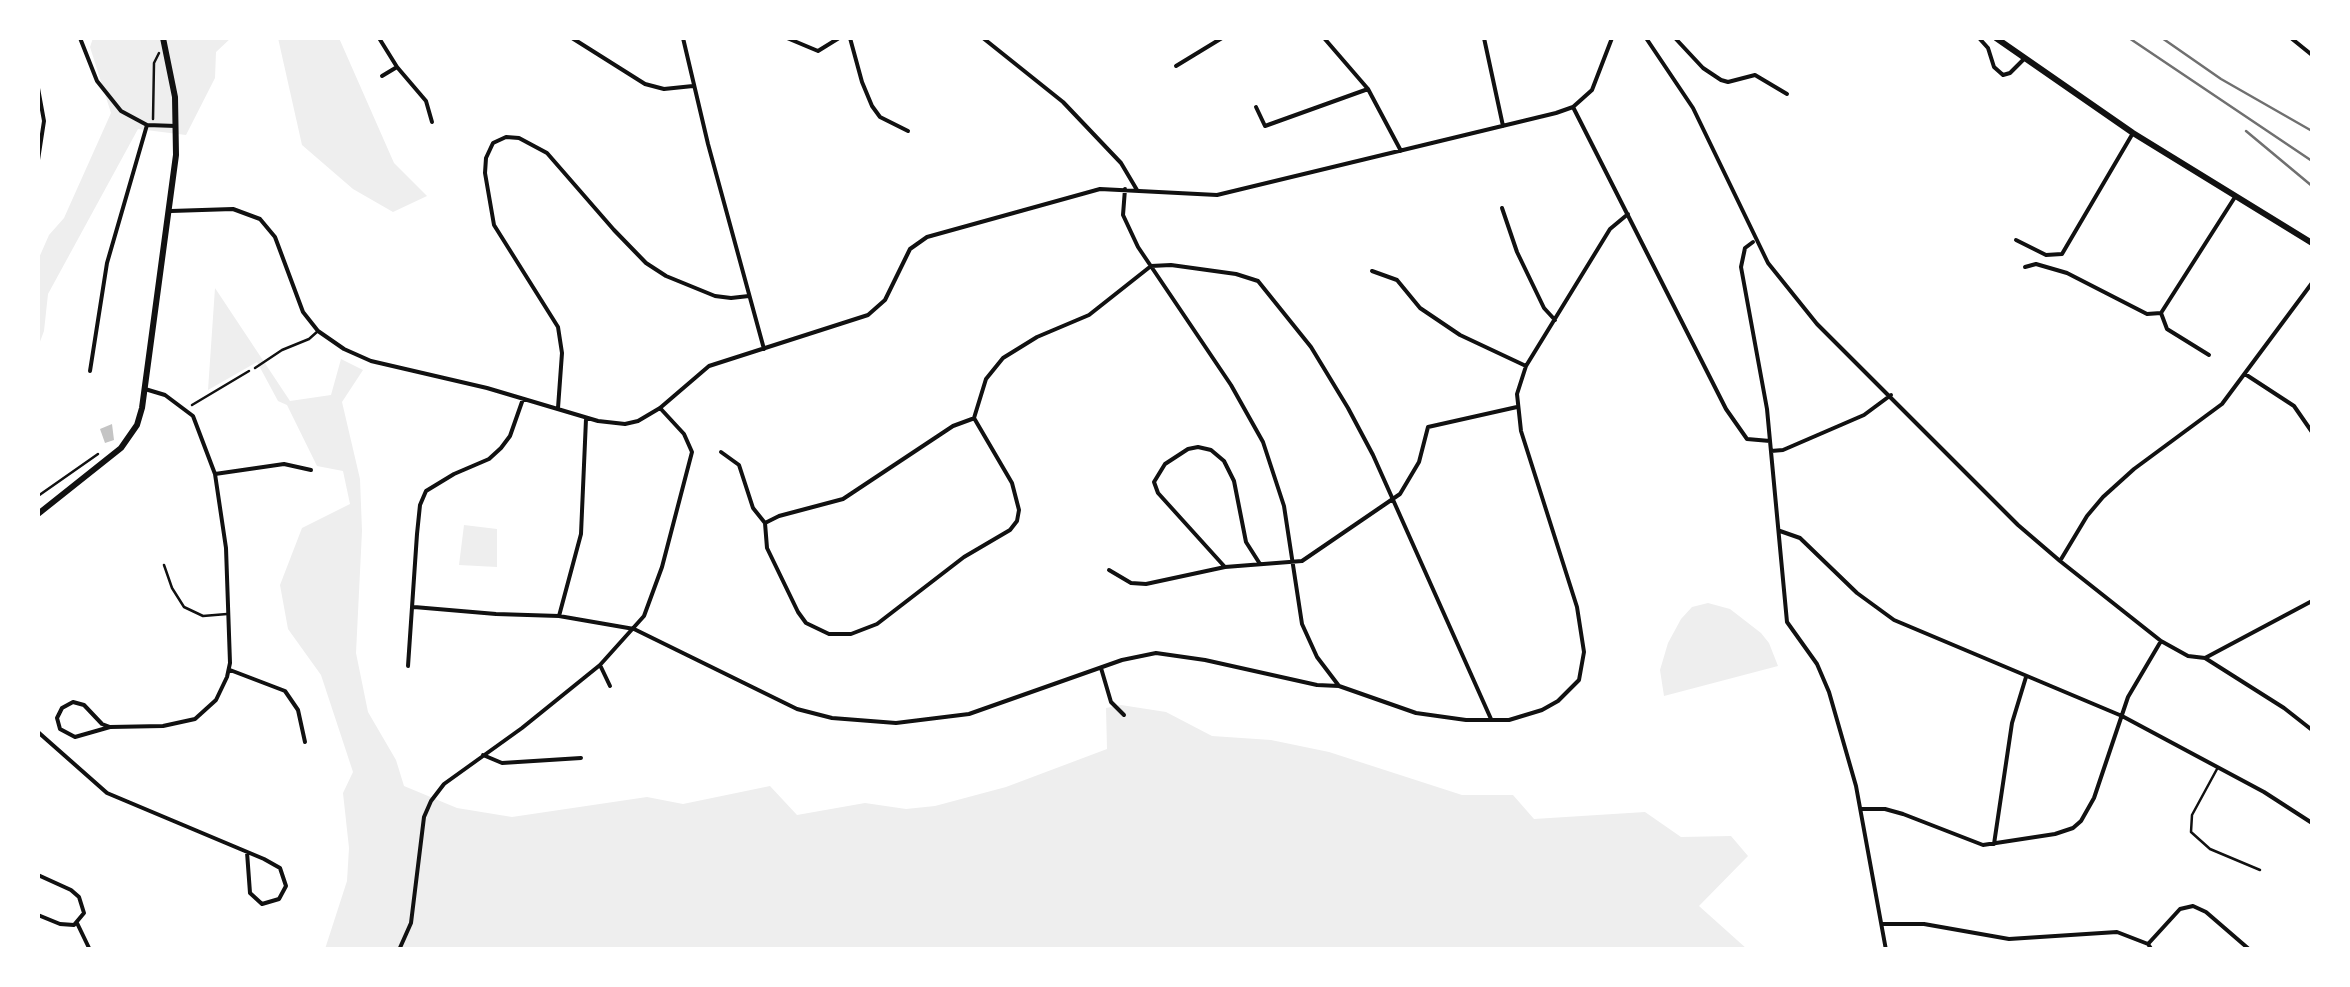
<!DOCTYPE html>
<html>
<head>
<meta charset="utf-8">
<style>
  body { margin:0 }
  #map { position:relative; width:2350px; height:987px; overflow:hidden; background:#fff; font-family:Signika,sans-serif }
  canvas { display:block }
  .frame { position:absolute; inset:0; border:40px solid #fff; pointer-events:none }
</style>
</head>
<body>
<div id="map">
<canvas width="2350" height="987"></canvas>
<div class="frame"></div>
</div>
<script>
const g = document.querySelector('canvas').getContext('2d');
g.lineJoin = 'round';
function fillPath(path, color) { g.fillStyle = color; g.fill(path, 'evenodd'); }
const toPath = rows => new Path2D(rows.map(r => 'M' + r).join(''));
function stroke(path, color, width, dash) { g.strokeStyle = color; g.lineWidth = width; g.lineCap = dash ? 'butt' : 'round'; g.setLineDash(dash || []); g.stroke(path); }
fillPath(toPath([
  [93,38,231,38,216,52,215,78,186,135,138,129,48,294,44,331,38,347,38,260,49,235,64,218,111,113,90,47],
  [278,38,339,38,394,163,427,196,393,212,353,189,302,145],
  [215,288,290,401,331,395,341,359,363,370,342,402,360,479,362,531,356,653,368,712,396,760,404,786,457,808,512,817,647,797,683,804,770,786,797,815,865,803,906,809,935,806,1006,787,1107,749,1106,708,1121,705,1166,712,1212,736,1271,740,1329,752,1462,795,1513,795,1534,819,1645,812,1681,837,1731,836,1748,856,1699,906,1747,949,325,949,347,881,349,848,343,793,353,772,321,675,288,629,280,585,302,528,350,504,343,471,317,466,287,405,278,401,257,362,208,390],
  [464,525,497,529,497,567,459,565],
  [1708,603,1730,609,1761,633,1769,643,1778,666,1664,696,1660,670,1668,643,1681,619,1692,607]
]), '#eee');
fillPath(toPath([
  [112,424,114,440,105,443,100,429]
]), '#c4c4c4');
stroke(toPath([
  [153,119,154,63,159,53],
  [192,405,249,371],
  [38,496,98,454]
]), '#111', 2.5);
stroke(toPath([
  [255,368,282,350,309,339,318,331],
  [164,565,172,588,184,607,203,616,227,614],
  [2217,769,2192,815,2191,832,2210,849,2260,870]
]), '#111', 2.5);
stroke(toPath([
  [80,38,97,81,121,111,147,125,176,126],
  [379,38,397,67,426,101,432,122],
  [572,38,645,84,664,89,693,86],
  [683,38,708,144,764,349],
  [787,38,818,51,839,38],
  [850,38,862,82,872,106,880,117,908,131],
  [983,38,1063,102,1121,163,1137,190],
  [1324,38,1368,89,1401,151],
  [1484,38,1503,126],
  [1646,38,1693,108,1768,263,1817,324,2018,525,2060,561,2161,641,2188,656,2205,658,2284,708,2312,730],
  [1675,38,1703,68,1721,80,1728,82,1755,75,1787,94],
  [1979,38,1988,48,1994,67,2003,75,2010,73,2024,59],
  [2291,38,2312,55],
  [1176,66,1222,38],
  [382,76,397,67],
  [38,88,44,121,38,160],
  [1256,107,1265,126,1368,89],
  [1573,107,1726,409,1747,439,1770,441],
  [1125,189,1123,215,1138,247,1231,385,1263,442,1284,506,1302,624,1317,657,1339,686,1416,713,1466,720,1509,720,1542,710,1558,701,1579,680,1584,652,1577,607,1521,431,1517,394,1526,366,1610,229,1628,214],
  [1502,208,1517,252,1544,308,1555,320],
  [171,211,233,209,260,219,275,237,303,312,318,331,344,349,371,361,487,388,598,421,625,424,638,421,660,408,709,366,868,315,885,300,910,249,927,237,1100,189,1217,195,1556,113,1573,107,1592,90,1612,38],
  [2016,240,2046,255,2062,254,2133,133],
  [1753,242,1745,248,1741,267,1767,409,1787,622,1817,664,1829,692,1856,786,1886,950],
  [2025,267,2036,264,2067,273,2147,314,2161,313],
  [1372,271,1397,280,1420,308,1460,335,1526,366],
  [2209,355,2167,329,2161,313,2235,197],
  [90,371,107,263,147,125],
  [2245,374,2294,406,2312,432],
  [558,408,562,353,558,327,494,225,485,173,486,158,493,143,506,137,519,138,547,153,614,230,646,263,666,276,715,296,731,298,749,296],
  [974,418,986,379,1003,358,1037,337,1089,315,1151,266,1171,265,1236,274,1258,281,1311,347,1348,408,1373,455,1491,719],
  [1771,451,1783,450,1864,415,1891,395],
  [721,452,739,465,753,508,765,523,767,548,798,612,806,623,829,634,851,634,877,624,964,557,1010,530,1017,521,1019,510,1012,483,974,418],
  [215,474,284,464,311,470],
  [765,523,779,516,843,499,953,426,972,419],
  [1780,531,1800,538,1857,593,1894,620,2122,716,2264,792,2312,823],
  [2060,561,2087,516,2103,497,2134,469,2222,404,2312,283],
  [1224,566,1158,493,1154,482,1165,464,1188,449,1198,447,1211,450,1224,461,1234,481,1246,542,1260,564],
  [1109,570,1131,583,1146,584,1225,567,1302,561,1400,494,1419,462,1428,427,1517,407],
  [414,607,496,614,559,616,634,629,797,709,832,718,896,723,969,714,1122,660,1156,653,1205,660,1317,685,1339,686],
  [559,616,581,534,586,419],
  [2205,658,2312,601],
  [600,665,610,686],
  [408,666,417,534,420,505,426,491,454,474,489,459,501,448,510,436,523,399],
  [1101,668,1111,702,1124,715],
  [230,670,285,691,298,710,305,742],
  [110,727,75,737,60,729,57,718,62,708,73,702,84,705,102,724,110,727,163,726,195,719,216,700,227,677,230,663,226,548,215,474,193,416,165,395,145,389],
  [38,732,107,793,264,859,280,868,286,886,279,899,262,904,250,893,247,852],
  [483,755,502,763,581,758],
  [1861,809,1885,809,1903,814,1983,845,2055,834,2073,828,2081,821,2094,798,2128,697,2161,641],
  [1994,844,2012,723,2026,677],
  [38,875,71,890,79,897,84,913,74,925,60,924,38,915],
  [77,923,90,950],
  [1883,924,1924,924,2009,939,2117,932,2148,944,2152,950],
  [2148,944,2180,909,2193,906,2206,912,2250,950],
  [399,950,411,923,424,817,431,801,444,784,522,728,600,665,644,616,662,567,692,452,684,434,660,408]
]), '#111', 4);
stroke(toPath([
  [1996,38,2133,133,2312,243],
  [38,514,121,448,137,425,142,408,176,155,175,97,163,38]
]), '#111', 6);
stroke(toPath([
  [2129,38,2312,161],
  [2162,38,2221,79,2312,131],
  [2246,131,2312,186]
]), '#707070', 2.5);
</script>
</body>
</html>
